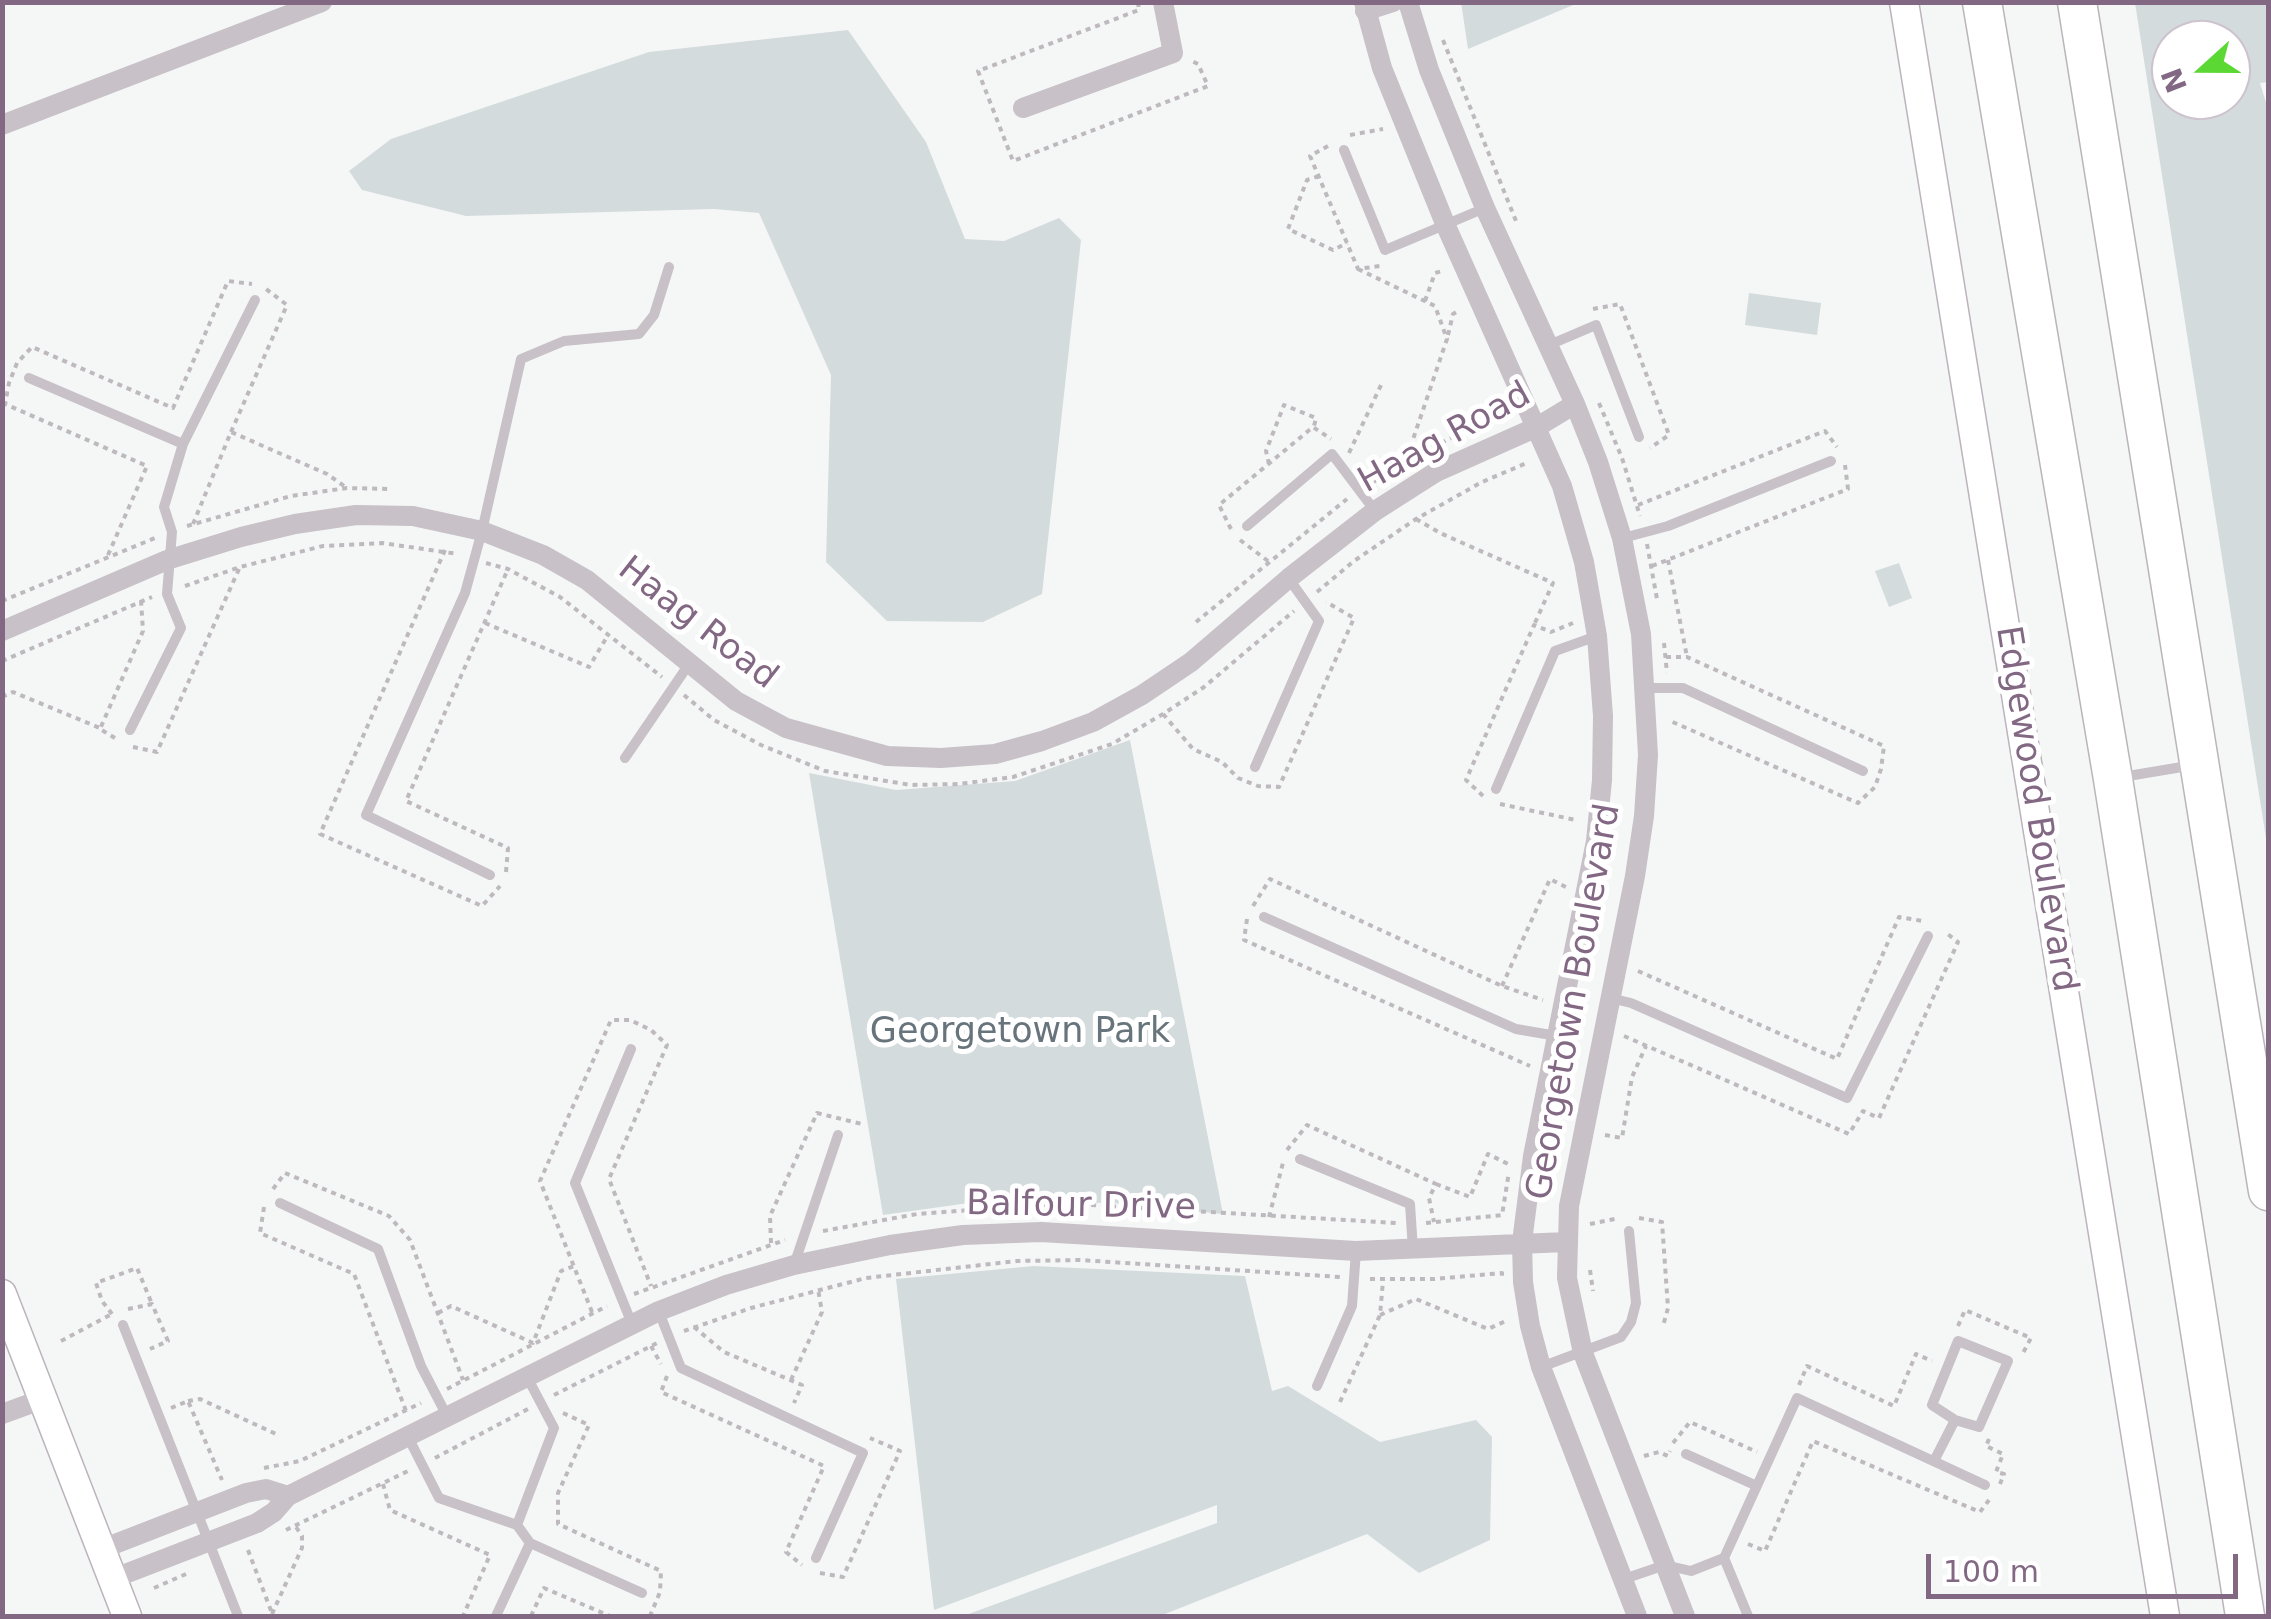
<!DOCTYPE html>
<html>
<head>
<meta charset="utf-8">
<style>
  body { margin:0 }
  #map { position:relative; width:2271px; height:1619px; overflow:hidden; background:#f5f7f6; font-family:"DejaVu Sans",sans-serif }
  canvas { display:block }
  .frame { position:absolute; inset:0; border:5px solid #836884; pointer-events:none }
  .north { position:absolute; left:2151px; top:20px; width:100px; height:100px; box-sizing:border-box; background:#fff; border:2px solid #cdc3ce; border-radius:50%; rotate:249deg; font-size:28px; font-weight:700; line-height:40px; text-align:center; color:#836884 }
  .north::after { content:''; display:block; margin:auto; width:35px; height:45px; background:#5bd834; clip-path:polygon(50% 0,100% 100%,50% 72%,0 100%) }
  .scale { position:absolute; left:1926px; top:1554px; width:312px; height:45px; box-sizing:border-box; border:5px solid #836884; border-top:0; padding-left:12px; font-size:30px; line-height:35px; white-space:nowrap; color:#836884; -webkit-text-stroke:8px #fff; paint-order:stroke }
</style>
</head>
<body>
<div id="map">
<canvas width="2271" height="1619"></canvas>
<div class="frame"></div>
<div class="north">N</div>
<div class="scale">100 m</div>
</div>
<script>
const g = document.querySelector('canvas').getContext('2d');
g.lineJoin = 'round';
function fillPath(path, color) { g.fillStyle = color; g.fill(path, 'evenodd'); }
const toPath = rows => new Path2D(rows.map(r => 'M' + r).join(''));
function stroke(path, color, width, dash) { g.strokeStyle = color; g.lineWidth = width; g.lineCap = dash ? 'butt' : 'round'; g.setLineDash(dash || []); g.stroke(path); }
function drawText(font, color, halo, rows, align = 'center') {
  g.font = font + ' "DejaVu Sans",sans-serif'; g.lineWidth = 10; g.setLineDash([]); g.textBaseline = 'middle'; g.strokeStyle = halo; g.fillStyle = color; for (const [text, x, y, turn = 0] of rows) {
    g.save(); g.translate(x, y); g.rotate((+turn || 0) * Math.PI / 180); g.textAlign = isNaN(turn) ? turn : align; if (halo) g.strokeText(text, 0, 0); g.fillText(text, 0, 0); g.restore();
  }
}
fillPath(toPath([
  [1461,2,1578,2,1578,3,1468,49],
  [2135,3,2268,3,2268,82,2260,83,2268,109,2268,851],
  [2231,40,2231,100,2171,100,2171,40],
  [848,30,926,142,965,239,1004,241,1059,218,1081,240,1042,594,983,622,887,621,826,562,831,375,759,213,714,209,466,216,362,190,349,171,391,139,649,52],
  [1749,293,1821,303,1817,335,1745,325],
  [1899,563,1912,598,1889,607,1875,571],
  [1130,740,1223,1214,1113,1203,1006,1202,969,1203,883,1215,809,773,896,790,1015,781],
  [1034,1266,1245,1276,1272,1391,1288,1386,1380,1442,1476,1420,1492,1437,1490,1540,1419,1573,1367,1534,1160,1616,963,1616,1217,1523,1217,1505,934,1610,896,1279]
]), '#d4dbdc');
const secondary = toPath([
  [1904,2,2165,1616],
  [2,1294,127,1616]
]);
const highway = toPath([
  [1982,2,2113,779,2245,1616],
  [2077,2,2268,1191]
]);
stroke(secondary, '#bcb3bd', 31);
stroke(highway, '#bab4bb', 41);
stroke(toPath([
  [1138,2,1139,10,978,71,1013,161,1208,86,1198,64,1192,61],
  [1443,40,1516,221],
  [1350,135,1383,129],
  [1328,146,1310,156,1358,269,1380,266],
  [1319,176,1307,180,1288,229,1333,250,1347,243],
  [1358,269,1435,306,1447,339,1406,460],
  [1425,301,1435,273,1442,271],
  [1593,309,1620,304,1669,435,1650,448],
  [1448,335,1453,314,1460,310],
  [1599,403,1622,458,1640,516],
  [231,432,287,305,266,289],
  [1349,453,1382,383],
  [1269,464,1266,451,1284,405,1316,418,1314,426],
  [1372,483,1406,460,1505,412],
  [1638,505,1825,431,1837,447],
  [1416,519,1440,533,1553,583,1534,625],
  [193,524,231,432,327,474,347,488],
  [187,526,291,496,347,488,388,489],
  [1231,529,1219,505,1313,427,1331,439],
  [1240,540,1268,561],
  [1647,544,1657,599],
  [445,550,320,834,482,906,500,886],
  [108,555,147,466,5,404,9,383,17,363,32,347,173,408,228,281,252,284],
  [1668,560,1687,657],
  [486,563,508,569,560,597,662,677],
  [1652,566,1848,489,1845,465],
  [185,586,240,567,323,546,382,543,458,554],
  [1317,592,1354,561,1416,519,1482,482,1529,462],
  [2,601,155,538],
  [1196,622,1347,499],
  [485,623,589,667,608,635],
  [1664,643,1667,673],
  [1666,657,1687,657,1884,746,1881,769,1875,787,1858,803,1668,720],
  [2,661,152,597],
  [684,695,714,720,761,745,825,771,911,785,959,784,1013,777,1112,744,1163,714,1204,687,1294,611],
  [2,697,13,692,100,728],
  [1163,714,1193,749,1222,762,1238,778,1258,786,1279,787,1354,618,1326,602],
  [115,738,100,729,143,631,141,600],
  [133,747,157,752,239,569],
  [1483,796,1466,780,1534,625,1551,632,1573,623],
  [1500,804,1576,820],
  [506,872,508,848,406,801,508,569],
  [1253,906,1270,879,1502,986,1543,1000],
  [1247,919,1244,940,1530,1066],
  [1638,971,1837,1059,1899,917,1923,921],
  [1502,986,1550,879,1566,887],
  [1624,1036,1849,1134,1863,1111,1879,1118,1958,942,1945,932],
  [1605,1135,1622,1138,1632,1077,1646,1046],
  [1287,1150,1307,1125,1436,1184,1429,1198,1434,1222],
  [1436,1184,1470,1197,1488,1154,1510,1165],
  [273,1189,285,1173,389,1216,410,1240,463,1380],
  [264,1207,260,1233,354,1274,406,1411],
  [1269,1217,1284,1159],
  [1639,1218,1662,1222,1668,1308,1663,1326],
  [1426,1223,1502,1215,1509,1172],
  [1590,1224,1619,1218],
  [823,1231,917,1214,1036,1205,1091,1205,1396,1223],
  [771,1243,770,1216,817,1113,862,1124],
  [1590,1270,1593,1291],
  [1370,1279,1434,1279,1502,1273,1502,1276],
  [634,1294,785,1240],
  [128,1309,152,1304,168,1341,150,1349],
  [592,1312,540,1181,611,1020,630,1020,651,1030,667,1045,609,1179,651,1286],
  [438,1313,451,1306,533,1343,561,1271,574,1266],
  [112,1314,102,1301,96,1283,137,1268,152,1304],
  [1380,1315,1416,1299,1488,1329,1508,1320],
  [1958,1326,1965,1310,2031,1338,2023,1353],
  [694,1327,724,1352,802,1385,794,1403],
  [684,1331,751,1308,866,1278,1017,1261,1080,1260,1340,1277],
  [61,1341,110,1315],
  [651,1346,661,1364],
  [667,1376,661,1392,824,1466,786,1552,802,1565],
  [791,1380,822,1312,818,1289],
  [1799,1385,1807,1366,1894,1406,1916,1354,1932,1361],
  [447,1389,607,1306],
  [554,1395,657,1343],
  [188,1401,200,1399,276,1434],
  [1340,1402,1380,1315,1383,1281],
  [171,1408,188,1401,222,1480],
  [563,1413,589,1425,558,1493,558,1524,661,1571,660,1592,650,1616],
  [1989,1439,1986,1446,2003,1454,1996,1472,2004,1474,2000,1484],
  [1673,1443,1690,1422,1757,1452],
  [1644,1456,1659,1452,1668,1456,1670,1451],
  [435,1458,528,1409],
  [264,1468,300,1461,421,1403],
  [383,1484,390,1510,490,1555,463,1616],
  [286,1530,408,1471],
  [1748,1544,1765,1551,1813,1441,1980,1512,1989,1500],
  [248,1550,273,1616],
  [820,1573,843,1577,900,1451,870,1438],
  [154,1588,186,1574],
  [272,1614,302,1548,302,1536,296,1527],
  [531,1616,544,1588,610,1616]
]), '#beb9be', 4, [5, 5]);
stroke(toPath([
  [1344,150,1385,250,1485,208],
  [1549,345,1596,325,1639,437],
  [29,378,183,444],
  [1247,526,1332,454,1375,511],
  [1623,538,1668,526,1831,461],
  [1646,688,1683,688,1863,771],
  [130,730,181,628,167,594,172,532,164,507,183,444,255,300],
  [625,758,689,664],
  [1255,767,1319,621,1289,579],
  [2122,777,2194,765],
  [1496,789,1555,651,1597,636],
  [490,875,366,815,465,593,482,531,521,359,564,341,639,334,654,315,669,267],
  [1264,917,1516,1029,1557,1036],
  [1610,998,1631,1003,1847,1098,1928,936],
  [631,1049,575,1183,632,1324],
  [1300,1159,1410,1204,1413,1250],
  [280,1203,378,1249,421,1366,447,1416],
  [794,1265,838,1135],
  [659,1312,681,1368,863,1453,816,1558],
  [123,1325,238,1616],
  [1541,1367,1621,1337,1631,1322,1636,1303,1629,1231],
  [1317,1386,1352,1306,1356,1251],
  [409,1439,439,1498,517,1525,530,1543,642,1593],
  [1686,1454,1757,1486],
  [1934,1461,1955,1420,1979,1427,2008,1361,1958,1341,1932,1405,1955,1420],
  [517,1525,554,1428,527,1377],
  [1724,1558,1748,1616],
  [1624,1579,1665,1565,1691,1571,1724,1558,1797,1398,1985,1485],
  [496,1616,530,1543]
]), '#c8c1c8', 10);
stroke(toPath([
  [1364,2,1382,68,1446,226,1562,486,1584,562,1597,636,1603,716,1602,780,1596,841,1533,1156,1522,1242,1523,1282,1530,1326,1541,1367,1637,1616],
  [1408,2,1429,70,1485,208,1575,404,1598,462,1622,538,1641,634,1648,755,1644,816,1635,876,1569,1206,1567,1278,1583,1353,1685,1616],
  [1365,11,1393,2],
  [1023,108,1173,53,1163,2],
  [2,125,322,2],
  [2,631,167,560,241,537,295,524,356,515,413,516,482,531,543,555,587,580,736,701,786,728,887,756,941,758,995,754,1042,741,1093,722,1142,695,1191,662,1289,578,1375,511,1436,472,1537,427,1575,404],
  [2,1414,43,1399],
  [102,1549,246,1493,266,1489,288,1496],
  [112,1579,257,1523,274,1512,288,1496,659,1311,726,1285,794,1265,890,1245,963,1235,1041,1232,1356,1251,1566,1242]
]), '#c8c1c8', 20);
stroke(secondary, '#fff', 28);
stroke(highway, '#fff', 38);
drawText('35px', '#836884', '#fff', [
  ["Haag Road",1445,439,-29],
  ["Haag Road",697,624,38],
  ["Edgewood Boulevard",2035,809,81],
  ["Georgetown Boulevard",1575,1002,-80],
  ["Balfour Drive",1081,1207,1]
]);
drawText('35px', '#67747b', '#fff', [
  ["Georgetown Park",1020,1033]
]);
</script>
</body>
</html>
